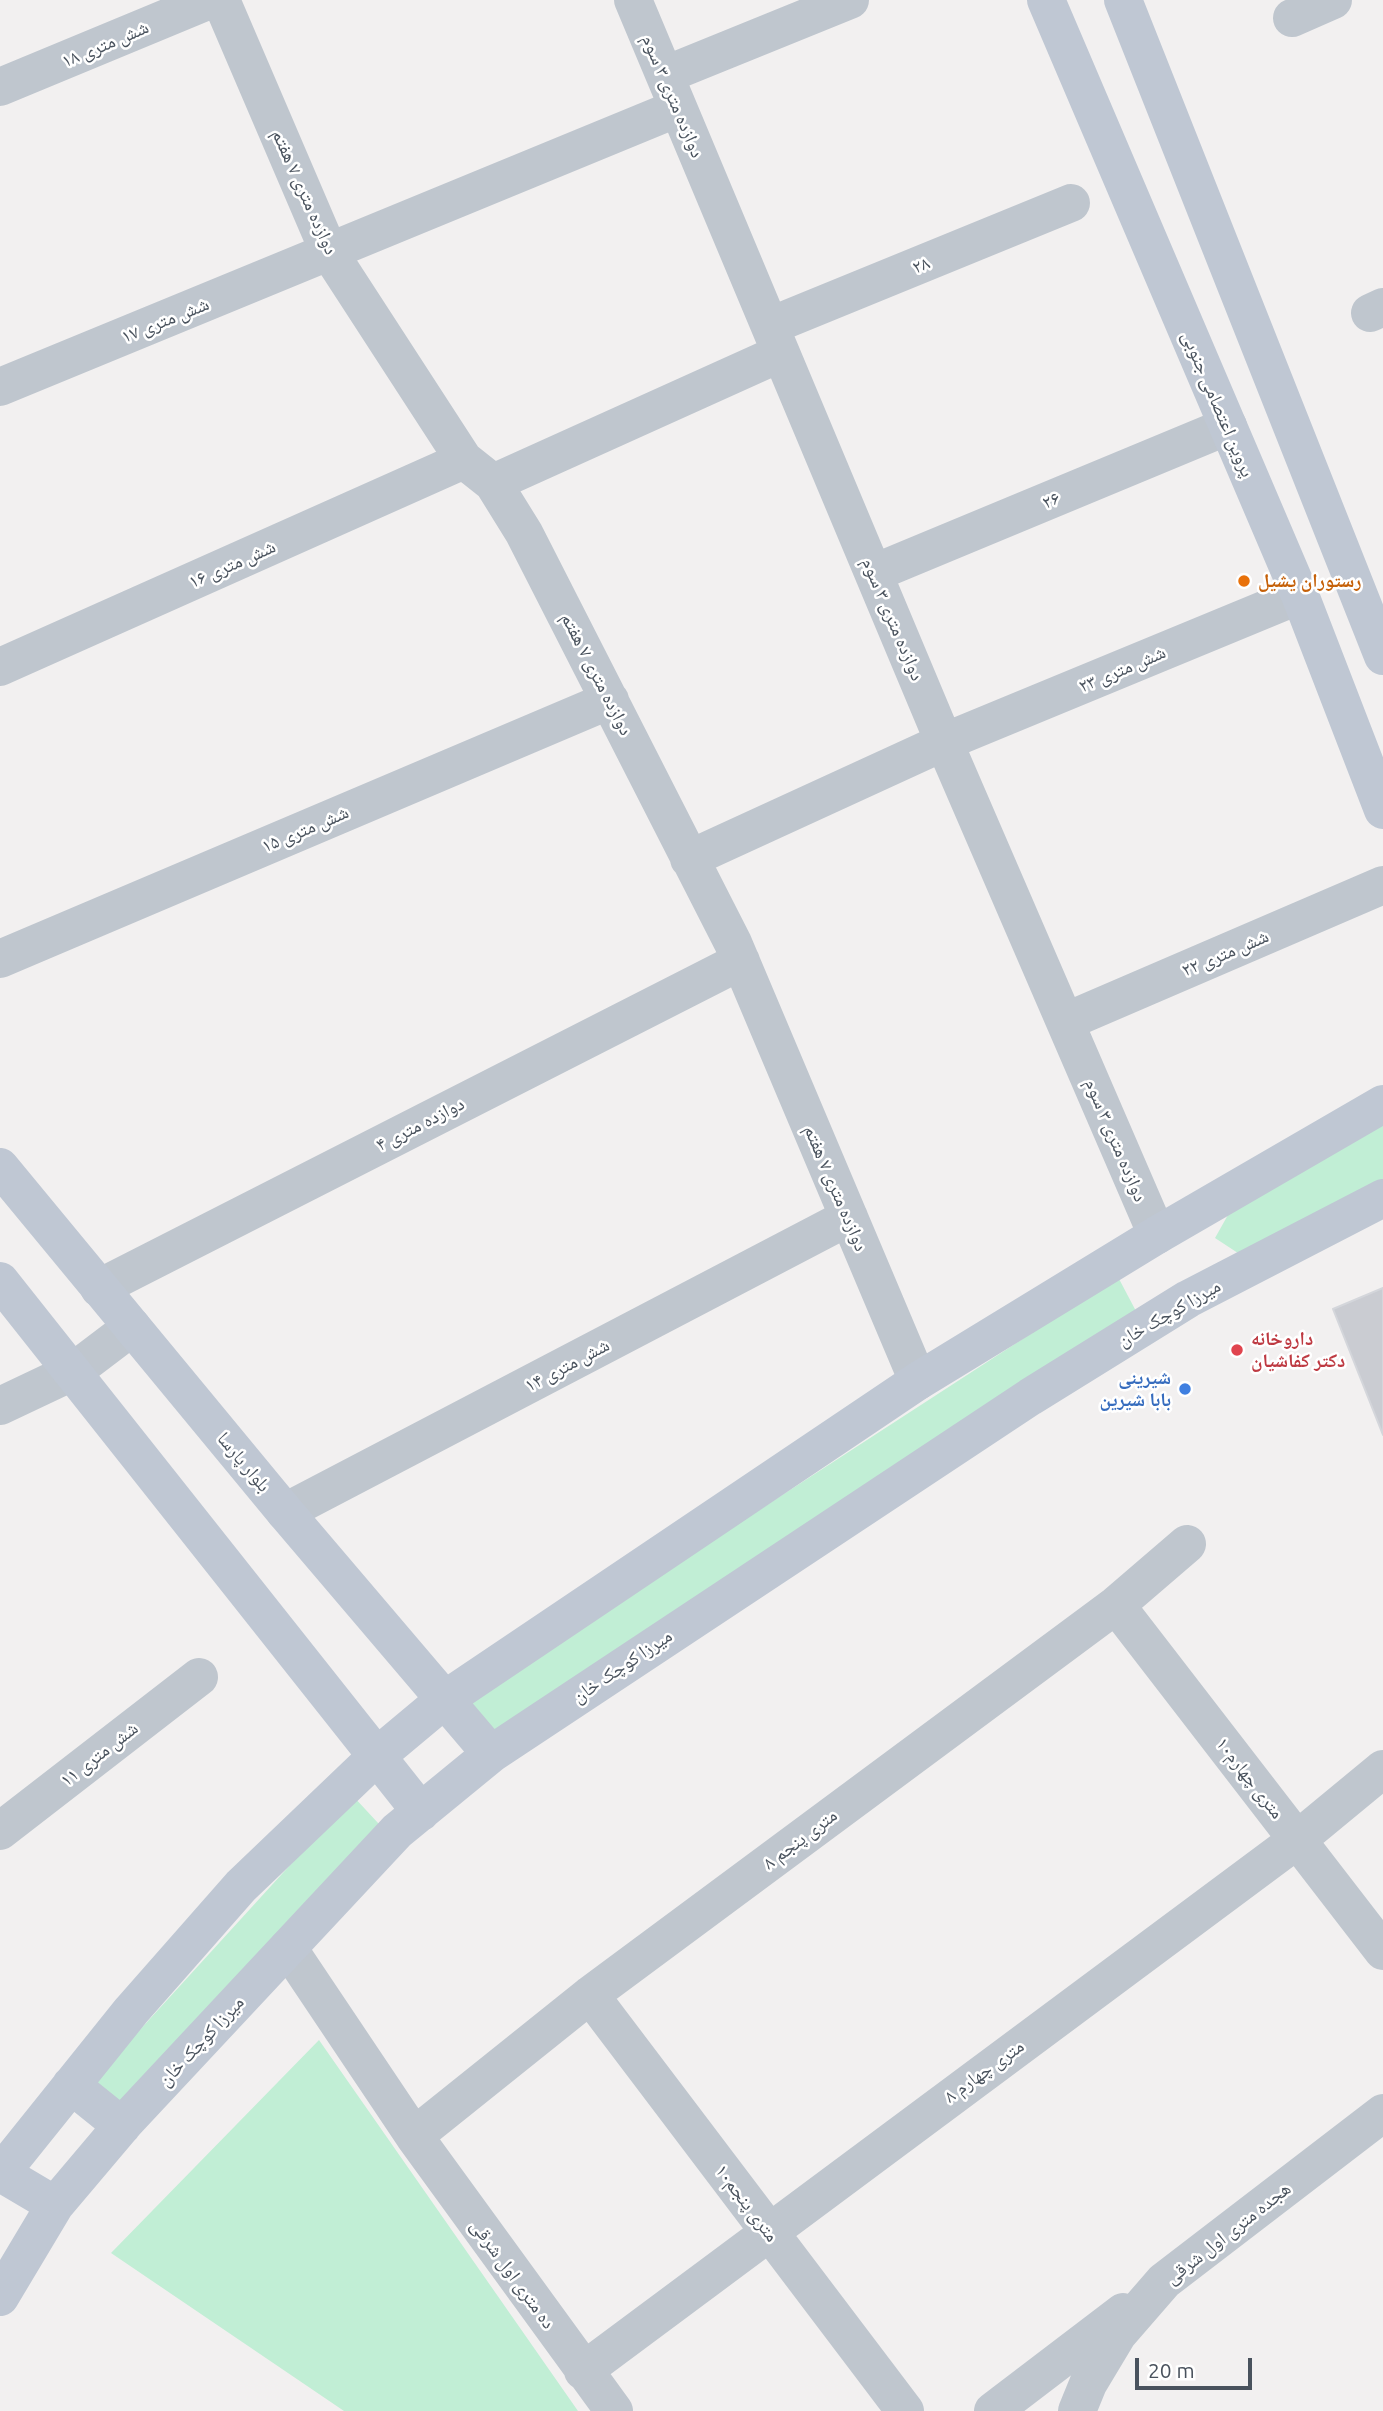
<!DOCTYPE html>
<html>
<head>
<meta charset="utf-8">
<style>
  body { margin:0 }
  #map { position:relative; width:1383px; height:2411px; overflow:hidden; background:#f2f0f0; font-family:Ubuntu,sans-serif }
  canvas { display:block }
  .scale { position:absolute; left:1135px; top:2358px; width:117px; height:32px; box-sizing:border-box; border:4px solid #49525d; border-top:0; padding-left:9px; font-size:21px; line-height:24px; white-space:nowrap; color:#49525d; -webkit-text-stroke:5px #fff; paint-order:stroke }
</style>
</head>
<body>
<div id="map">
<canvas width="1383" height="2411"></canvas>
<div class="scale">20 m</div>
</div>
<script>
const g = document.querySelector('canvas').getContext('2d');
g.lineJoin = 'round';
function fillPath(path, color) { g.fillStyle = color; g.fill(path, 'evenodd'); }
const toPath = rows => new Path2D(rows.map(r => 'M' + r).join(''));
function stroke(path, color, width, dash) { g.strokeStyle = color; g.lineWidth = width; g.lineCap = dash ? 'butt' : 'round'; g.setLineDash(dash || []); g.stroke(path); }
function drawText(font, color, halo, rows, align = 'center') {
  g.font = font + ' Ubuntu,"Noto Naskh Arabic",sans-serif'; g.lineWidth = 5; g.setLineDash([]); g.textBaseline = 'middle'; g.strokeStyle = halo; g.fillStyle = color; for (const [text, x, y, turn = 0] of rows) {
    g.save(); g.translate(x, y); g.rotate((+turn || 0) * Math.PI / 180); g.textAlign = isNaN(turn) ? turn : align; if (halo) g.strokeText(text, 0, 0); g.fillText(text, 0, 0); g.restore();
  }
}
fillPath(toPath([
  [1383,1115,1383,1179,1263,1252,1244,1257,1215,1238,1233,1206],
  [1118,1277,1137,1313,504,1746,462,1703],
  [353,1796,391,1837,126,2121,86,2089],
  [319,2040,578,2411,344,2411,111,2253]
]), '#c1eed5');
const building = toPath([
  [1383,1288,1383,1435,1333,1309,1383,1288]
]);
fillPath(building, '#caccd2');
stroke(building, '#d4d6db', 2);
stroke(toPath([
  [221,0,329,252,464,460,493,483,524,533,733,943,918,1381],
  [633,0,944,742,1157,1235],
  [1292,18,1333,0],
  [665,75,850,0],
  [0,87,210,0],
  [1370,313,1383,307],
  [770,326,1071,203],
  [0,387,678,108],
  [493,483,781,353],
  [874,573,1228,426],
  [0,667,464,460],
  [689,859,944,742,1300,595],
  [0,959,610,700],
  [1067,1021,1383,885],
  [99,1288,741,961],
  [0,1406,74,1371,132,1327],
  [285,1512,849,1217],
  [1116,1605,1383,1951],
  [0,1831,199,1677],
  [288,1948,414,2136,614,2411],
  [590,1995,905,2411],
  [414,2136,590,1995,1116,1605,1187,1544],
  [583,2371,1297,1840,1383,1769],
  [993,2411,1123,2312],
  [1077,2411,1088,2384,1118,2334,1164,2281,1383,2113]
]), '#bfc6ce', 38);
stroke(toPath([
  [1046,0,1300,595,1383,810],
  [1123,0,1383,656],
  [0,1167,285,1512,491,1754],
  [0,1281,421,1812],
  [71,2085,122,2126],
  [1,2173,55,2205],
  [0,2174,131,2011,241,1886,377,1756,444,1700,918,1381,1157,1235,1383,1104],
  [0,2297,55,2205,126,2121,397,1831,491,1754,1030,1397,1188,1299,1383,1198]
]), '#bfc7d3', 38);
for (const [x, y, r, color] of [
  [1244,581,7,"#e8710a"],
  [1237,1350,7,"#e0444e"],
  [1185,1389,7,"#3f7fe0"]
]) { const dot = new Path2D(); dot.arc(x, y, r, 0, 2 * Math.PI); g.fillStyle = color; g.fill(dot); stroke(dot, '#fff', 2.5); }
drawText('19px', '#49525d', '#fff', [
  ["شش متری ۱۸",105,44,-23],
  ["دوازده متری ۳ سوم",673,96,67],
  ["دوازده متری ۷ هفتم",305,192,66],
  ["۲۸",921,265,-22],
  ["شش متری ۱۷",165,320,-22],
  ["پروین اعتصامی جنوبی",1218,404,67],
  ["۲۶",1051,500,-23],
  ["شش متری ۱۶",232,564,-24],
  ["دوازده متری ۳ سوم",893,619,67],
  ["شش متری ۲۳",1122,669,-23],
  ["دوازده متری ۷ هفتم",597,674,63],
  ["شش متری ۱۵",305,829,-23],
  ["شش متری ۲۲",1225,953,-23],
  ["دوازده متری ۴",420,1124,-27],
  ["دوازده متری ۳ سوم",1116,1140,67],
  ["دوازده متری ۷ هفتم",836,1188,67],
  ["میرزا کوچک خان",1169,1313,-30],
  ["شش متری ۱۴",567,1365,-28],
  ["بلوار پارسا",244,1462,50],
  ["میرزا کوچک خان",622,1666,-34],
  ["شش متری ۱۱",99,1754,-38],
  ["۱۰متری چهارم",1250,1778,52],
  ["۸ متری پنجم",800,1839,-37],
  ["میرزا کوچک خان",201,2041,-47],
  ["۸ متری چهارم",984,2071,-36],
  ["۱۰متری پنجم",747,2203,53],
  ["هجده متری اول شرقی",1228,2233,-38],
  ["ده متری اول شرقی",513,2274,54]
]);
drawText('bold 19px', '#c56008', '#fff', [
  ["رستوران یشیل",1258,581]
], 'left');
drawText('bold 19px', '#be3a42', '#fff', [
  ["داروخانه",1251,1339],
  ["دکتر کفاشیان",1251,1361]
], 'left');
drawText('bold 19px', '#366cbe', '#fff', [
  ["شیرینی",1171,1378],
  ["بابا شیرین",1171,1400]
], 'right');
</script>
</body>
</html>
